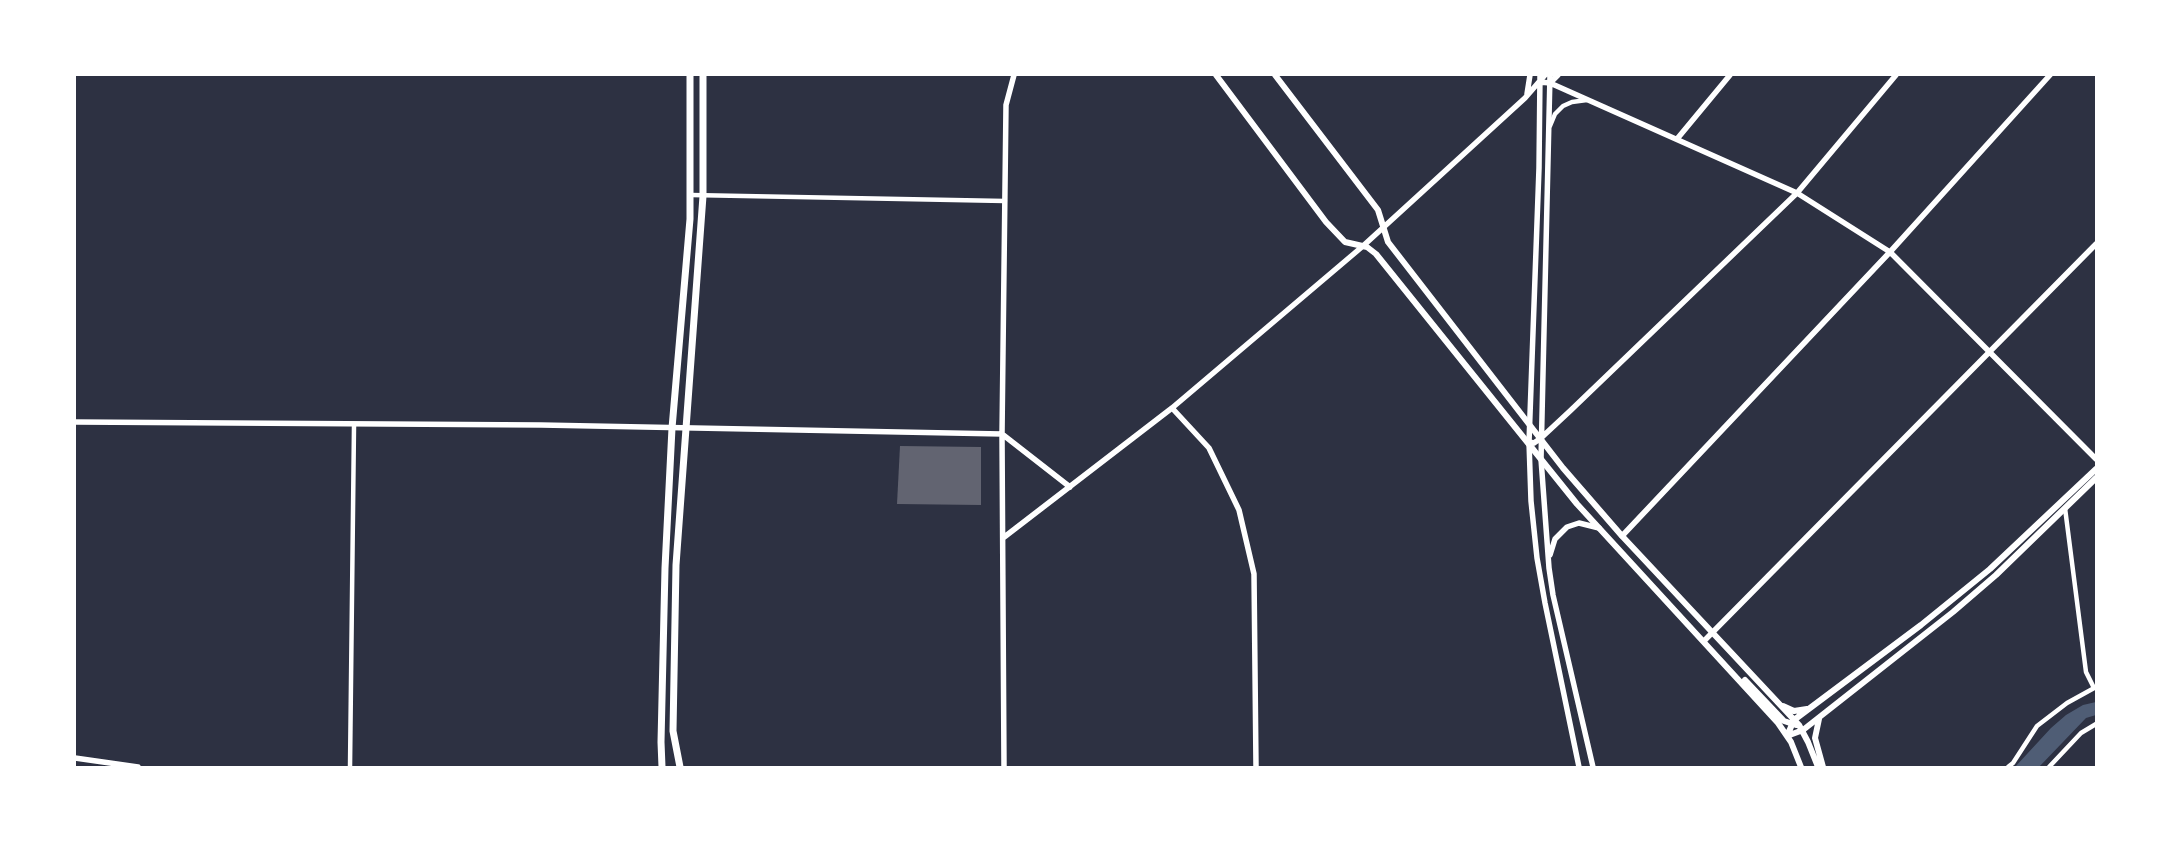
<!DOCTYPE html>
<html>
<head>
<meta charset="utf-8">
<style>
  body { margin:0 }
  #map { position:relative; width:2171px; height:842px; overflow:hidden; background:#2d3142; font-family:Helvetica,sans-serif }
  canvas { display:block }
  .frame { position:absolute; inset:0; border:76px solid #fff; pointer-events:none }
</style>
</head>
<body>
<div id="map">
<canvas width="2171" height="842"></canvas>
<div class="frame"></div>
</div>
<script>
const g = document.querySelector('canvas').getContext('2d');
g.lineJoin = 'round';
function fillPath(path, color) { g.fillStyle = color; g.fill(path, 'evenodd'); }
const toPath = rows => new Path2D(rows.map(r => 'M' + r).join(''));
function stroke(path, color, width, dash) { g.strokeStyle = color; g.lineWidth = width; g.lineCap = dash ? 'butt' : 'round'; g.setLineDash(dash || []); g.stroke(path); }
fillPath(toPath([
  [2096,702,2096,715,2086,718,2039,767,2015,767,2051,728,2066,715,2083,705]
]), '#4f5d75');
fillPath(toPath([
  [900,446,981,447,981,505,897,504]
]), '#626471');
stroke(toPath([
  [1550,126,1555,114,1563,106,1572,102,1587,100],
  [691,195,1005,201],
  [2065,508,2086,672,2094,688],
  [350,767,354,426],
  [2008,767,2013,763,2037,726,2067,703,2096,687],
  [2049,767,2081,733,2096,724]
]), '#fff', 4.5);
stroke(toPath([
  [1540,75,1539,168,1529,442,1531,501,1537,558,1545,603,1579,767],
  [1550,75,1541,459,1549,568,1553,595,1593,767],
  [1540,82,1550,83,1797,193,1890,252,2096,459],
  [1550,83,1558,75],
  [1527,94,1530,75],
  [1677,139,1730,75],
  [1172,408,1209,448,1239,510,1254,574,1256,767],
  [75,422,541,425,1002,434,1070,487],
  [1529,442,1534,443,1541,438,1570,411,1797,193,1896,75],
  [1622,536,1890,252,2050,75],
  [1003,538,1172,408,1363,246,1525,98,1545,75],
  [1550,555,1555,539,1567,527,1579,523,1599,528],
  [1704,641,2096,244],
  [75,758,138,767],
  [1004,767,1002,434,1006,105,1014,75]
]), '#fff', 5.5);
stroke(toPath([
  [1216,75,1326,222,1345,242,1367,247,1376,254,1577,504,1778,723,1791,742,1801,767],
  [1275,75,1378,210,1388,242,1563,468,1622,536,1799,725,1808,742,1818,767],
  [1745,680,1784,721,1796,725],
  [1783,706,1794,711,1807,709],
  [1819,719,1815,738,1823,767],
  [1787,736,1794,720,1921,625,1990,569,2096,469],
  [1787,736,1803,730,1953,612,1996,575,2096,478]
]), '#fff', 6);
stroke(toPath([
  [662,767,661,742,665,568,672,428,690,219,690,75],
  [680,767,673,731,676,565,703,196,703,75]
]), '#fff', 7);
</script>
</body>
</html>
